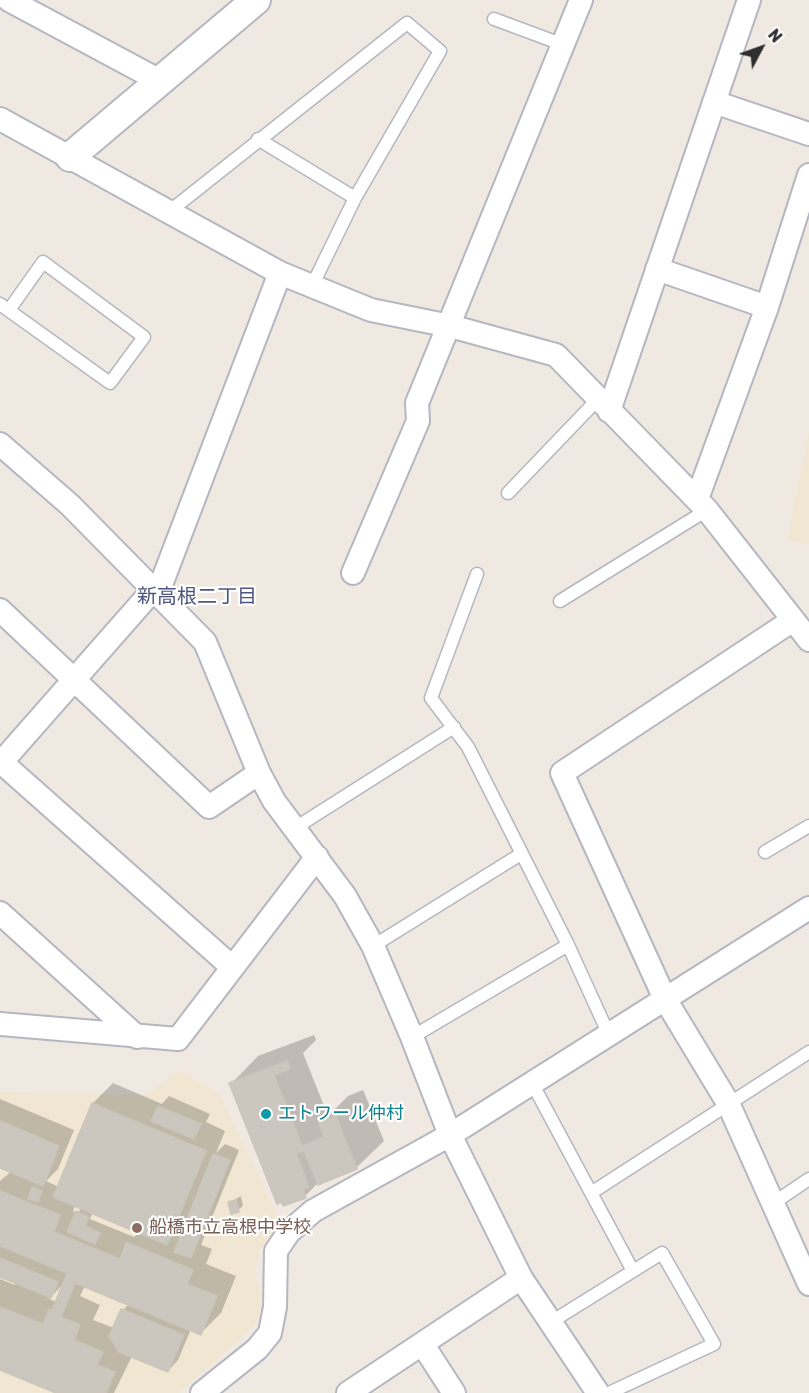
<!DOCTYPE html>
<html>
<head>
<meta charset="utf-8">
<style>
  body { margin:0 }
  #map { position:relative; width:809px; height:1393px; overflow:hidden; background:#efe9e1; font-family:Rubik,sans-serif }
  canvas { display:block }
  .north { position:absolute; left:731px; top:18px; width:60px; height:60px; -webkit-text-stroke:4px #fff; paint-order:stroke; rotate:49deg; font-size:16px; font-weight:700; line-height:24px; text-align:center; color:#2e2e2e }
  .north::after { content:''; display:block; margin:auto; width:21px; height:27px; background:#2e2e2e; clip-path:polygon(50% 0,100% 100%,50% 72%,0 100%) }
</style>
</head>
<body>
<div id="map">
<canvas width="809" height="1393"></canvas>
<div class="north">N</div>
</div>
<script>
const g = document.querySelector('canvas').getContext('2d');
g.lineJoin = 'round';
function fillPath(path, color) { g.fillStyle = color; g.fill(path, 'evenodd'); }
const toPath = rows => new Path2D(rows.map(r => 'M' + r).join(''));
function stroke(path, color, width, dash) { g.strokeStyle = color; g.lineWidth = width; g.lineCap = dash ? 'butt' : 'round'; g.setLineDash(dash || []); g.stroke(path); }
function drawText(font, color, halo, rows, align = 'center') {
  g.font = font + ' Rubik,"Noto Sans JP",sans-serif'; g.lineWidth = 4.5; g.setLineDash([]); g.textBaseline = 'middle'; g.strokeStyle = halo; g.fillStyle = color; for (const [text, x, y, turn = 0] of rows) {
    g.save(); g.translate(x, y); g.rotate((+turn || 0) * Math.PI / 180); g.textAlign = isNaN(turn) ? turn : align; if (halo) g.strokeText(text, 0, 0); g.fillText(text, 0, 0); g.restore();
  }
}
fillPath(toPath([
  [809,430,809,543,787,541],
  [179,1071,219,1093,280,1221,258,1253,255,1276,261,1295,260,1311,255,1325,179,1393,0,1393,0,1092,146,1095]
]), '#f0e6d1');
fillPath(toPath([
  [314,1035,316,1040,303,1053,328,1116,348,1096,363,1090,384,1141,356,1168,318,1183,305,1196,231,1084,258,1056],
  [113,1083,162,1104,169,1096,210,1114,206,1122,225,1131,216,1153,225,1144,239,1150,201,1245,212,1249,206,1264,236,1276,221,1313,201,1333,191,1329,178,1360,168,1371,132,1356,114,1393,60,1393,0,1368,0,1279,15,1285,16,1282,0,1276,0,1181,12,1171,0,1166,0,1099,74,1130,58,1169,46,1181,59,1187,93,1103],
  [75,1205,82,1208,77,1213,73,1211],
  [93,1212,139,1232,134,1237,90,1219],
  [187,1224,182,1237,176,1235],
  [65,1282,57,1302,49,1299],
  [85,1286,129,1304,123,1310,114,1328,93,1320,100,1305,80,1296],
  [241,1196,243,1206,238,1210,230,1202]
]), '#0003');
const building = toPath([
  [287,1061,290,1069,274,1075,304,1151,296,1153,309,1187,303,1189,306,1198,283,1206,281,1202,277,1204,229,1083,287,1061],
  [92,1103,206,1151,167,1245,53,1197,92,1103],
  [158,1106,201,1124,194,1139,151,1121,158,1106],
  [336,1116,357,1169,318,1185,302,1146,324,1137,319,1123,336,1116],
  [0,1121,59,1146,43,1186,0,1168,0,1121],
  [213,1154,230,1160,191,1258,174,1252,213,1154],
  [32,1187,42,1191,38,1202,28,1199,32,1187],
  [0,1191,60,1215,54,1232,120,1259,126,1242,193,1270,187,1284,217,1296,201,1335,75,1283,61,1317,80,1325,74,1340,103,1352,97,1365,115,1372,106,1393,56,1393,0,1370,0,1307,43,1324,49,1309,52,1310,67,1273,0,1246,0,1191],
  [236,1200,239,1212,231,1214,228,1202,236,1200],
  [76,1211,89,1217,85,1226,100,1233,95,1244,67,1232,76,1211],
  [0,1258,58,1282,51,1298,0,1277,0,1258],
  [121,1309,184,1335,168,1372,119,1352,109,1336,121,1309]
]);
fillPath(building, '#cbc7bf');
stroke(building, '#cbc5ba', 1.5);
const service = toPath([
  [494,19,564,45],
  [258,139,355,198],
  [170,211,407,23,440,51,355,198,312,286],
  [0,304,110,383,144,337,43,262,9,310],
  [508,493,598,399],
  [477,574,431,698,468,747,568,945,609,1035],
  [560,601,707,510],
  [295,828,454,727],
  [765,852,809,826],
  [373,946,521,854],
  [412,1037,568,945],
  [532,1083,633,1271],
  [591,1193,809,1052],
  [772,1204,809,1179],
  [551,1322,662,1253,714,1344,609,1393]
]);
const minor = toPath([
  [9,0,160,81],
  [714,102,809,134],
  [0,119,280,273,371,310,450,326,556,355,707,510,809,640],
  [657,269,767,307],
  [609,411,749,0],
  [0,444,70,505,205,642,259,773,274,801,345,896,373,946,412,1037,450,1135,521,1278],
  [697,499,767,307,809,175],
  [353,573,418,421,417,403,581,0],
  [157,595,280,273],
  [0,610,209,807,259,773],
  [793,620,562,773,665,999,728,1103,809,1284],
  [0,761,232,967],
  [0,764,153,590],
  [0,913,137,1037],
  [0,1024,178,1039,317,857],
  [423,1345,454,1393],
  [202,1393,257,1349,270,1333,275,1307,276,1251,289,1232,313,1211,450,1135,809,908],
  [348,1393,521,1278,598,1393]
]);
const tertiary = toPath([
  [70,157,256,0]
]);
stroke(service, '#b4b7c1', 15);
stroke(minor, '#b4b7c1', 26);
stroke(tertiary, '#b4b7c1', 32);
stroke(service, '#fff', 12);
stroke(minor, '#fff', 22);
stroke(tertiary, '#fff', 28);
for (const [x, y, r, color] of [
  [266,1114,6,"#0f9aa8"],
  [137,1228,6,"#8d6e63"]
]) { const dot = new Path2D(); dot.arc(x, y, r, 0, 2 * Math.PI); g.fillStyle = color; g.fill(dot); stroke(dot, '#fff', 2); }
drawText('18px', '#0d838f', '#fff', [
  ["エトワール仲村",278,1114]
], 'left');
drawText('18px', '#785e54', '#fff', [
  ["船橋市立高根中学校",149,1228]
], 'left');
drawText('20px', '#4d5680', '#fff', [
  ["新高根二丁目",197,597]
]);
</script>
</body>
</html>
